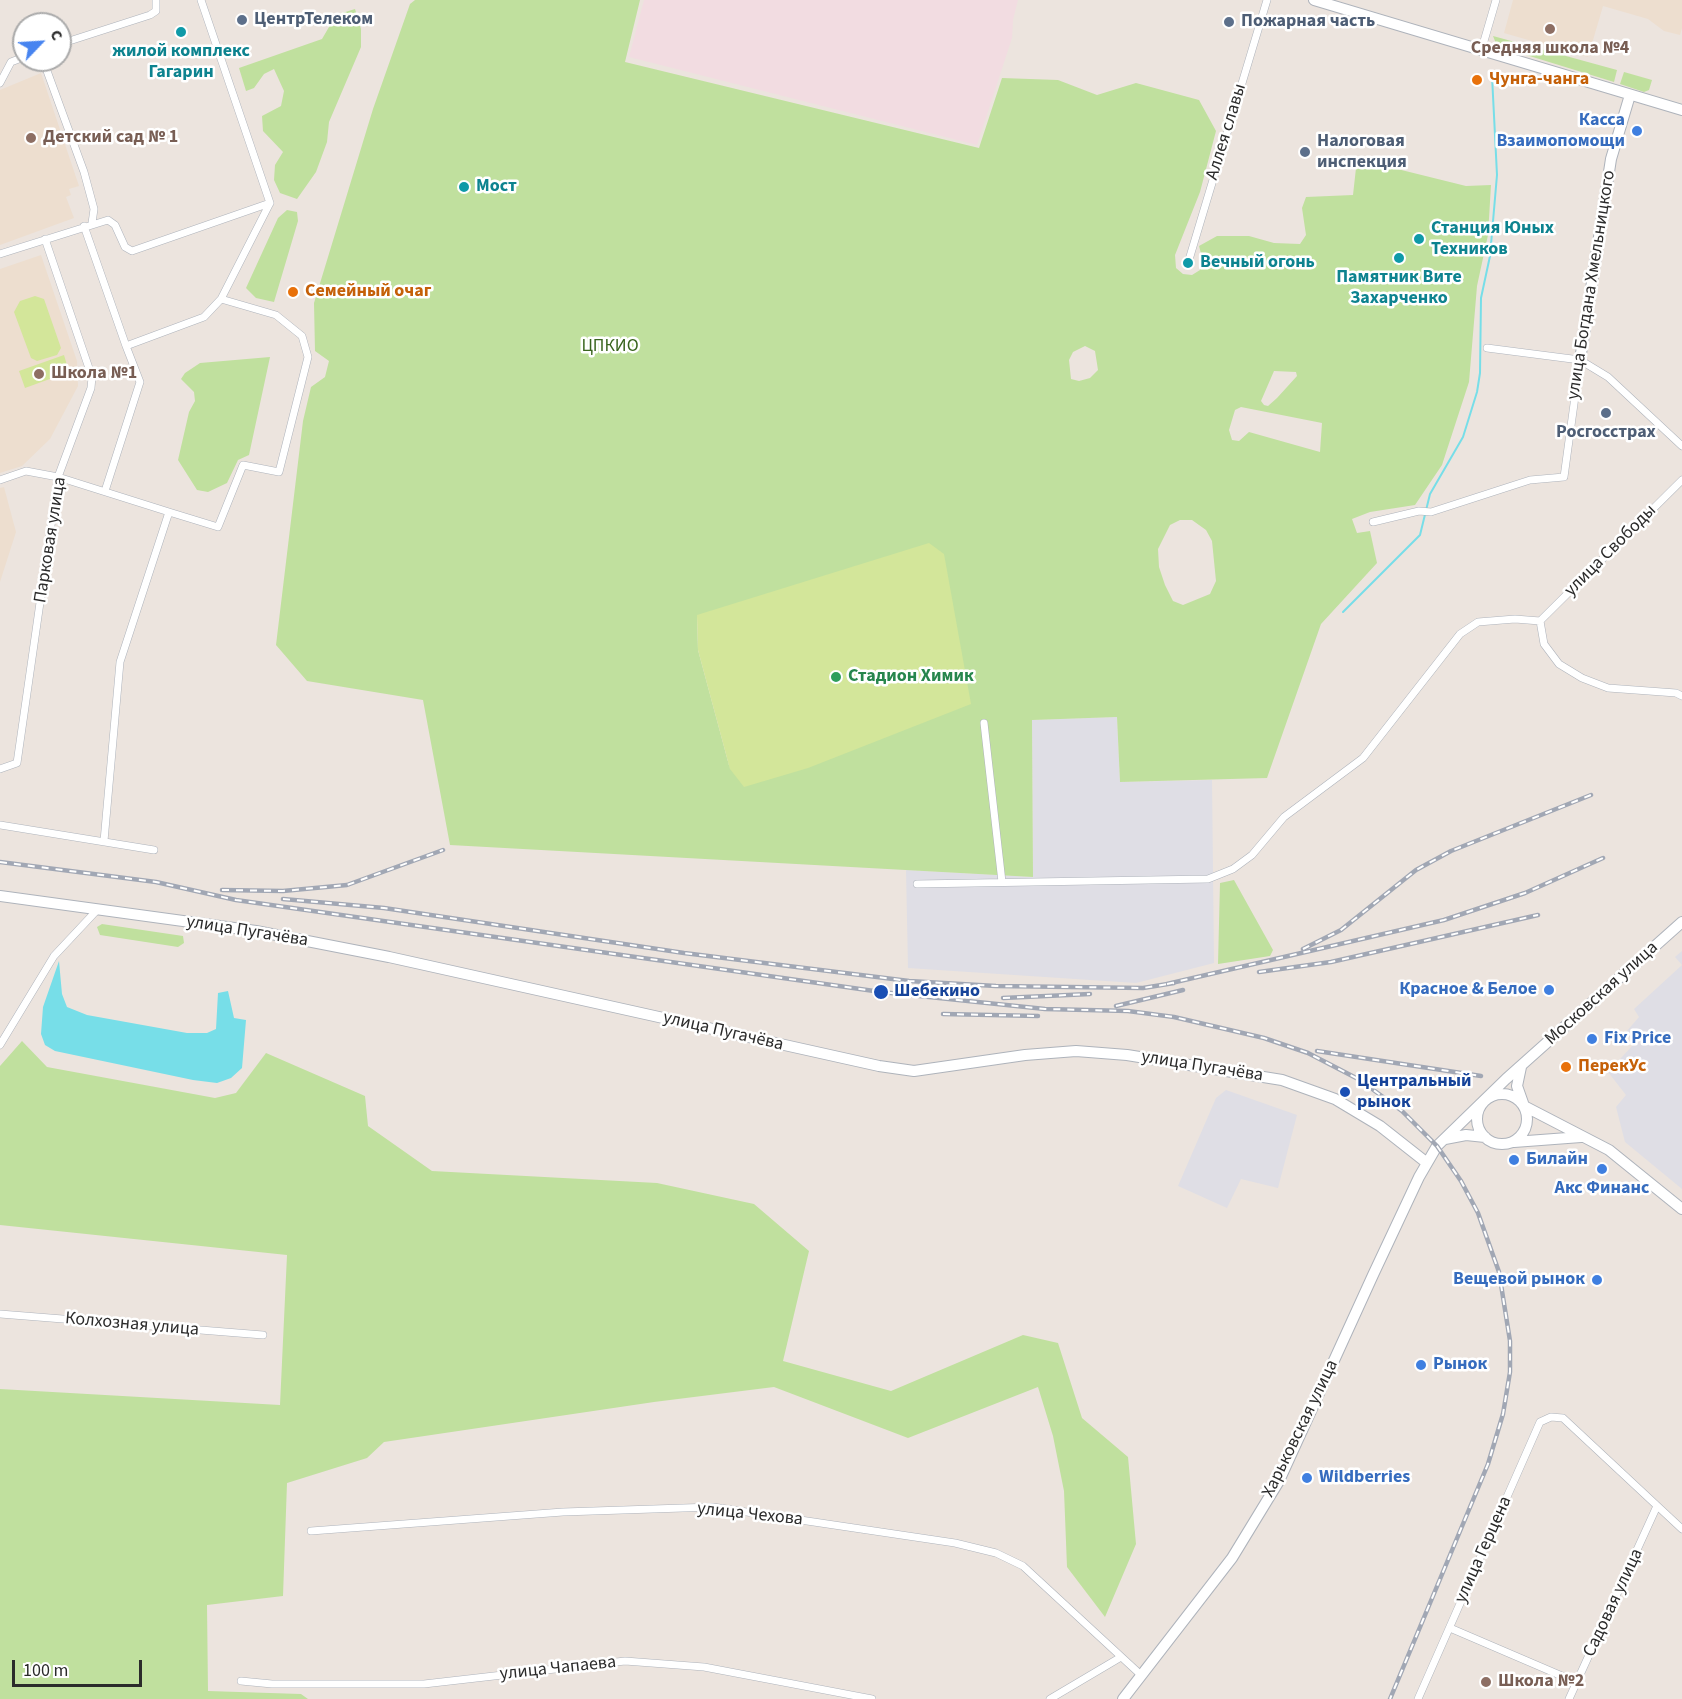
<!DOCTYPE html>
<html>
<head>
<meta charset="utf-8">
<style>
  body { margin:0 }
  #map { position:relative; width:1682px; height:1699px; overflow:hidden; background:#ece4de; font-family:"Source Sans 3",sans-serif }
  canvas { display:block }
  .north { position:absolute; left:12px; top:12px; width:60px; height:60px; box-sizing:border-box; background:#fff; border:2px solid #aaa; border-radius:50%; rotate:65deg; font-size:16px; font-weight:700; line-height:24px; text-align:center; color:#2b2b2b }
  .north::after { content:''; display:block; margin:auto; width:21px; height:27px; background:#4784f0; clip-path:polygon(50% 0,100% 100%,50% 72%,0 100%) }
  .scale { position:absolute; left:12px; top:1660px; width:130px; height:27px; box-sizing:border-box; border:3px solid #2b2b2b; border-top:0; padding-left:8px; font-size:18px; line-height:21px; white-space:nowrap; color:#2b2b2b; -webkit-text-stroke:4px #fff; paint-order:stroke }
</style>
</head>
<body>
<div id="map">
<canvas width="1682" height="1699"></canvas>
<div class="north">С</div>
<div class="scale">100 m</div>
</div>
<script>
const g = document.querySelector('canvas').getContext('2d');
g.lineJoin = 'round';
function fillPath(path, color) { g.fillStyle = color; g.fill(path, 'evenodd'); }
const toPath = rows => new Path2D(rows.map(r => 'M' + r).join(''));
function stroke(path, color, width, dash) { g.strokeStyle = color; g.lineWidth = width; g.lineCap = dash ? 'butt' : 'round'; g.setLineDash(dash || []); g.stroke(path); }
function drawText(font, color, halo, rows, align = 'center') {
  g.font = font + ' "Source Sans 3",sans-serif'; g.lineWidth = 5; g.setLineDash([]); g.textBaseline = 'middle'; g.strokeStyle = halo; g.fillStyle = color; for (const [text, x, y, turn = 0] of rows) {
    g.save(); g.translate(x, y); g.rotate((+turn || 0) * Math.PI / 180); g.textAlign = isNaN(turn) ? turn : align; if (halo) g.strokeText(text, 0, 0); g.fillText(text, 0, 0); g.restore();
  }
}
fillPath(toPath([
  [1117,717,1120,782,1212,780,1214,963,1136,983,908,968,906,870,1033,877,1032,720],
  [1682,951,1682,1189,1625,1142,1616,1107,1626,1095,1608,1072,1634,1044,1626,1032,1639,1017,1634,1009,1682,965,1675,957],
  [1226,1090,1297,1115,1278,1188,1241,1179,1227,1208,1178,1186,1216,1098]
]), '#dfdee5');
fillPath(toPath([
  [1513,0,1682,0,1682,28,1680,35,1664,31,1648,19,1603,6,1588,57,1504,33],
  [41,73,79,186,69,189,71,195,66,197,74,218,0,245,0,90],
  [41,255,77,361,78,386,50,439,22,466,0,473,0,269],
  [4,487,16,532,0,582,0,488]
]), '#eddecf');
fillPath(toPath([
  [644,0,1018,0,1013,20,1012,38,977,145,629,57]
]), '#f2dce1');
fillPath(toPath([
  [415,0,640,0,625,62,979,148,1002,78,1058,80,1097,95,1136,83,1199,100,1216,131,1200,192,1175,255,1176,268,1183,274,1192,275,1200,270,1203,261,1199,246,1217,236,1249,236,1274,243,1300,244,1306,235,1302,208,1306,197,1353,195,1357,159,1466,186,1491,185,1488,235,1477,286,1469,382,1442,465,1415,505,1370,512,1352,519,1357,533,1370,531,1377,563,1321,624,1267,778,1120,782,1117,717,1032,720,1033,877,450,845,423,700,307,681,276,645,303,421,311,387,325,377,329,361,315,351,314,303,373,109,410,4],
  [1085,346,1095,351,1098,370,1090,378,1079,381,1071,379,1069,360,1073,352],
  [1274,371,1296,372,1297,376,1277,398,1268,406,1264,405,1261,401],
  [1241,407,1322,423,1320,452,1249,432,1239,441,1232,440,1229,430,1235,410],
  [1180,520,1192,520,1206,530,1212,541,1216,581,1210,594,1183,605,1173,601,1165,585,1159,567,1158,549,1170,525],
  [697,615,730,769,698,650],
  [355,9,361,29,361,47,329,122,327,142,316,172,297,199,280,193,274,180,275,165,283,152,263,131,262,116,281,106,284,91,274,69,264,74,254,88,246,91,239,68,322,39,336,15],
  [1493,36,1617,70,1614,82,1497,46],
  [1624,72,1652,80,1649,90,1644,92,1620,84],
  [287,210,297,212,298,221,274,302,256,298,246,288,278,218],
  [270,357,249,455,238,460,227,483,208,492,197,490,178,460,189,412,195,401,194,392,181,379,185,373,200,363],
  [1234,880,1273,950,1270,956,1218,964,1220,883],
  [102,924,183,936,184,943,178,947,100,935,97,927],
  [22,1041,47,1067,215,1098,236,1093,266,1053,365,1096,368,1126,432,1171,657,1183,754,1204,809,1251,783,1361,891,1391,1023,1335,1058,1343,1082,1418,1128,1457,1136,1544,1105,1617,1067,1567,1064,1491,1053,1436,1038,1387,908,1438,774,1387,654,1402,384,1442,367,1458,287,1483,283,1596,207,1605,208,1691,301,1694,308,1699,0,1699,0,1389,280,1405,287,1255,0,1225,0,1066]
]), '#c0e09e');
fillPath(toPath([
  [35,296,44,299,61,348,57,355,37,361,31,358,14,312,20,301],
  [64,355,69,372,25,388,19,371],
  [929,543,944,554,971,704,808,768,744,787,730,769,698,650,697,615]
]), '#d3e69a');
fillPath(toPath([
  [59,961,62,994,67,1007,87,1015,187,1033,207,1033,216,1029,218,993,228,991,234,1018,246,1020,242,1068,231,1078,217,1083,193,1080,55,1051,45,1045,41,1034,43,1007]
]), '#77dee8');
stroke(toPath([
  [1343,612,1420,535,1430,494,1463,437,1477,392,1480,373,1481,298,1490,256,1497,175,1492,76]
]), '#77dee8', 2);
const street = toPath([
  [60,44,150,15,156,11,156,0],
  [1482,48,1496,0],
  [43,60,84,172,94,209,92,223],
  [0,83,11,62,24,57],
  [84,226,126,346,204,317,221,299,270,203,201,0],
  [0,254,108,220,115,225,125,247,132,251,270,203],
  [1188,263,1267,0],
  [1487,348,1580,360,1608,377,1682,446],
  [0,480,26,471,58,477,169,512],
  [105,491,140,382,126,346],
  [1373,522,1419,511,1431,512,1530,480,1564,477,1580,360],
  [1540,621,1682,480],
  [984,723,1002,882],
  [0,769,17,763,58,477,91,388,92,377,45,239],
  [0,825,154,850],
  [104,841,120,662,169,512,218,527,243,465,279,472,308,357,302,336,276,315,221,299],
  [917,884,1208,879,1233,869,1252,855,1284,817,1363,758,1460,634,1478,622,1515,619,1540,621,1544,644,1559,664,1582,678,1608,688,1676,693,1682,696],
  [0,1045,54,956,98,909],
  [0,1314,263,1335],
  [311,1531,563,1512,713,1507,955,1543,996,1553,1023,1566,1141,1675],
  [1450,1628,1576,1682],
  [241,1681,272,1684,424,1684,625,1661,704,1667,872,1699],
  [1050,1699,1121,1657],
  [1418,1699,1540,1422,1551,1417,1563,1418,1682,1529],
  [1569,1699,1657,1506]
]);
const secondary = toPath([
  [1314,0,1682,110],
  [1580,360,1611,159,1630,95],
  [0,896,256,931,389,957,879,1066,914,1071,1025,1055,1076,1051,1127,1055,1282,1080,1335,1099,1380,1126,1427,1163],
  [1521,1067,1517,1086,1523,1103],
  '1477 1119a25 25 0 1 1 50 0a25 25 0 1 1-50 0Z',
  [1524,1106,1609,1150,1682,1209],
  [1445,1139,1466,1135,1485,1137],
  [1514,1142,1581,1137],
  [1123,1699,1232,1558,1279,1481,1373,1275,1419,1177,1437,1146,1506,1079,1682,922]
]);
stroke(street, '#aeb3bb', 8);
stroke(secondary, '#aeb3bb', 12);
stroke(street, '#fff', 7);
stroke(secondary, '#fff', 10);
const rail = toPath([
  [0,862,156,882,236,900,881,992,1045,1009,1128,1011,1174,1017,1264,1038,1308,1053,1360,1080,1402,1111,1437,1146,1461,1181,1478,1213,1499,1272,1510,1341,1510,1372,1503,1414,1488,1464,1390,1699],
  [222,890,283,891,347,885,443,850],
  [283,899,384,908,684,953,909,981,996,986,1143,988,1174,983],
  [1303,949,1341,930,1416,870,1451,851,1591,795],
  [1259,972,1331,962,1538,915],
  [1167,984,1444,920,1525,893,1603,858],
  [1003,998,1090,994],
  [1116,1006,1183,990],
  [943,1014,1038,1016],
  [1317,1051,1481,1076]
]);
stroke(rail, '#a1a7b4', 4.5);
stroke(rail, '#fff', 2, [7]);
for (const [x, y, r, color] of [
  [242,20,6,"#5c6f8a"],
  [1229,22,6,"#5c6f8a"],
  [1550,29,6,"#8d6e63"],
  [181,32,6,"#0f9aa8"],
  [1477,80,6,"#e8710a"],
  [1637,131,6,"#3f7fe0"],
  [31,138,6,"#8d6e63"],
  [1305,152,6,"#5c6f8a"],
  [464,187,6,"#0f9aa8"],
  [1419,239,6,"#0f9aa8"],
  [1399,258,6,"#0f9aa8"],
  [1188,263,6,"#0f9aa8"],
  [293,292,6,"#e8710a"],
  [39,374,6,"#8d6e63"],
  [1606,413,6,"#5c6f8a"],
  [836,677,6,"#2e9e5b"],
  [1549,990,6,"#3f7fe0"],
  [881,992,8,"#1a4fb4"],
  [1592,1039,6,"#3f7fe0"],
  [1566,1067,6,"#e8710a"],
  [1345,1092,6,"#1a4fb4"],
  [1514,1160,6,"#3f7fe0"],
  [1602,1169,6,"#3f7fe0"],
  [1597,1280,6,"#3f7fe0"],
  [1421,1365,6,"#3f7fe0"],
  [1307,1478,6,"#3f7fe0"],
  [1486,1682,6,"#8d6e63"]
]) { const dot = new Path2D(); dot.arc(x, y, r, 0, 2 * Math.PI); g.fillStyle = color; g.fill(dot); stroke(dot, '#fff', 2); }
drawText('bold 18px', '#4e5e75', '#fff', [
  ["ЦентрТелеком",254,20],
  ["Пожарная часть",1241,22],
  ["Налоговая",1317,142],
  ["инспекция",1317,163],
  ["Росгосстрах",1606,433,"center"]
], 'left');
drawText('bold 18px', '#785e54', '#fff', [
  ["Средняя школа №4",1550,49,"center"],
  ["Детский сад № 1",43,138],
  ["Школа №1",51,374],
  ["Школа №2",1498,1682]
], 'left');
drawText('bold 18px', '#0d838f', '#fff', [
  ["жилой комплекс",181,52,"center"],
  ["Гагарин",181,73,"center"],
  ["Мост",476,187],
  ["Станция Юных",1431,229],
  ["Техников",1431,250],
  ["Вечный огонь",1200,263],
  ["Памятник Вите",1399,278,"center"],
  ["Захарченко",1399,299,"center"]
], 'left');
drawText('bold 18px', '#c56008', '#fff', [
  ["Чунга-чанга",1489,80],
  ["Семейный очаг",305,292],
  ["ПерекУс",1578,1067]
], 'left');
drawText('bold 18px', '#366cbe', '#fff', [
  ["Касса",1625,121,"right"],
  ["Взаимопомощи",1625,142,"right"],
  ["Красное & Белое",1537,990,"right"],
  ["Fix Price",1604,1039],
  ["Билайн",1526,1160],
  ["Акс Финанс",1602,1189,"center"],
  ["Вещевой рынок",1585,1280,"right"],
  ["Рынок",1433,1365],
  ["Wildberries",1319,1478]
], 'left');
drawText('18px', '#2b2b2b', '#fff', [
  ["Аллея славы",1227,132,-73],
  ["улица Богдана Хмельницкого",1592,285,-81],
  ["Парковая улица",51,540,-81],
  ["улица Свободы",1611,551,-45],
  ["улица Пугачёва",247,932,9],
  ["Московская улица",1602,994,-42],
  ["улица Пугачёва",723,1032,13],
  ["улица Пугачёва",1202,1067,9],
  ["Колхозная улица",132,1325,5],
  ["Харьковская улица",1301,1429,-64],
  ["улица Чехова",750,1515,6],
  ["улица Герцена",1484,1550,-66],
  ["Садовая улица",1614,1603,-65],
  ["улица Чапаева",558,1669,-6]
]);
drawText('18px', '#39651e', '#fff', [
  ["ЦПКИО",610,347]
]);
drawText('bold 18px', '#27864d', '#fff', [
  ["Стадион Химик",848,677]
], 'left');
drawText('bold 18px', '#164399', '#fff', [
  ["Шебекино",894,992],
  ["Центральный",1357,1082],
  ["рынок",1357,1103]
], 'left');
</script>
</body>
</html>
